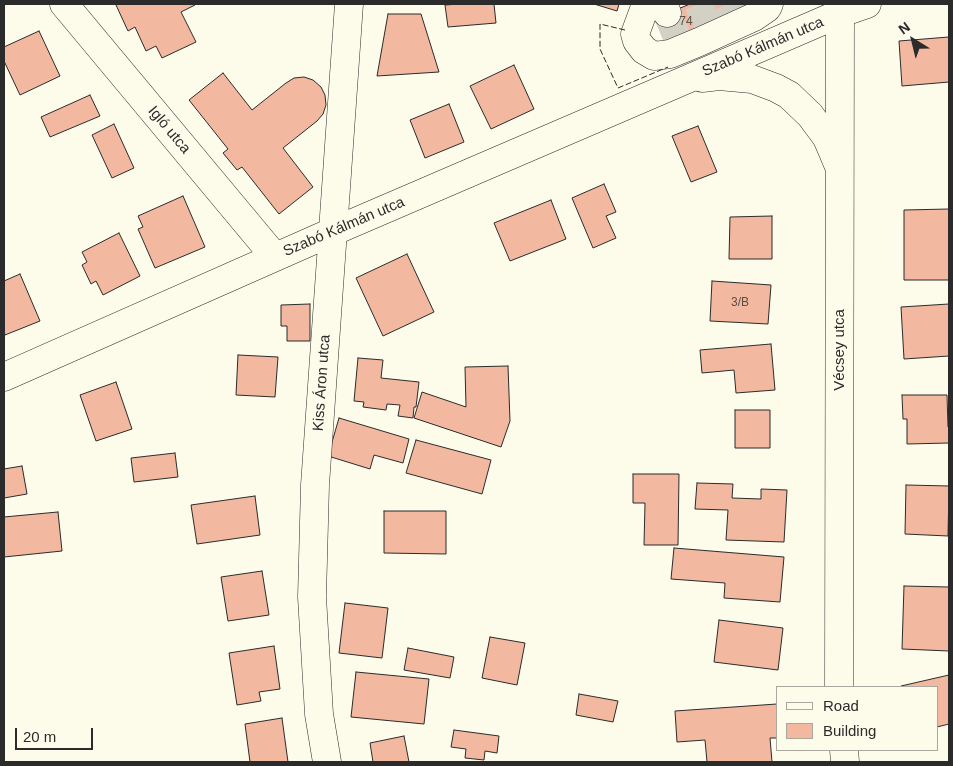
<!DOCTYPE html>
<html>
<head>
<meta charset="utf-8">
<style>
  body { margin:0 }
  #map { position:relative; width:953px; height:766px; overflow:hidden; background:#fdfbea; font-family:Arial,sans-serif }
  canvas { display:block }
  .frame { position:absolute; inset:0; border:5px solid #2b2b2b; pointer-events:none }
  .legend { position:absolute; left:776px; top:686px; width:162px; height:65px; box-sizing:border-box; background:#fdfbea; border:1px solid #a9a89e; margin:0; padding:6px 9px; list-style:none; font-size:15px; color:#2b2b2b }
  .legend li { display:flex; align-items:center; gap:10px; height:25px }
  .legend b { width:25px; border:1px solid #a9a89e }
  .north { position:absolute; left:888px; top:15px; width:50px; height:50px; -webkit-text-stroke:4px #fdfbea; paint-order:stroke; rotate:324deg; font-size:14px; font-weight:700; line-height:20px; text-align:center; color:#2b2b2b }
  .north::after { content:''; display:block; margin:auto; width:18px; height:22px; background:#2b2b2b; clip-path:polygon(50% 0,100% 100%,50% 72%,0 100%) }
  .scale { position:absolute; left:15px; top:728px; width:78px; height:22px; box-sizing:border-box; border:2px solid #2b2b2b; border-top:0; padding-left:6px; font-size:15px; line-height:18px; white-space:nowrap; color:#2b2b2b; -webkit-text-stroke:4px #fdfbea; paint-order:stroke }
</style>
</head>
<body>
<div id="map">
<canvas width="953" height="766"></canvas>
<div class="frame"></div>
<ul class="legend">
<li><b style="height:6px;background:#fdfbea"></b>Road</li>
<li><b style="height:14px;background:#f2b8a0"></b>Building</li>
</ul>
<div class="north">N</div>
<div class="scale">20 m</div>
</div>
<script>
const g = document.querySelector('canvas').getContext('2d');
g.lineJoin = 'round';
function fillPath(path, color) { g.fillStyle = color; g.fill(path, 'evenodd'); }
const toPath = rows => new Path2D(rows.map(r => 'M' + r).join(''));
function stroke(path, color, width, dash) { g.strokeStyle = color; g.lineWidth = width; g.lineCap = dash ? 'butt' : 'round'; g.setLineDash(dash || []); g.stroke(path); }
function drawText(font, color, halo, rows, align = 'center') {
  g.font = font + ' Arial,sans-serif'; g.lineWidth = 4; g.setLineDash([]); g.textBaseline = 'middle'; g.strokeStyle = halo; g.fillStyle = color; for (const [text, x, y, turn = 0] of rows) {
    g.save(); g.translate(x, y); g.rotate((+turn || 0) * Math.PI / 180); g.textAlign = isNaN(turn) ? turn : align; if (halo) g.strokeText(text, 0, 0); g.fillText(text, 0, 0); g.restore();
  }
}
const building = toPath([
  [118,4,195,4,195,5,181,12,196,42,162,58,156,46,146,51,135,27,128,31,116,5,118,4],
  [459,4,494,4,496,23,448,27,445,5,459,4],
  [594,4,619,4,617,11,594,4],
  [690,4,757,4,666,42,656,18,690,4],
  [388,14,421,14,439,72,377,76,388,14],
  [39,31,60,76,20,95,4,61,4,47,39,31],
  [949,37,949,82,902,86,899,41,949,37],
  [514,65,534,109,491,129,470,86,514,65],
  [223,73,252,110,286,83,294,78,304,77,313,80,321,87,325,95,326,105,323,114,317,121,283,148,313,187,279,214,242,167,237,170,223,153,228,149,189,100,223,73],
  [90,95,100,116,50,137,41,117,90,95],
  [449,104,464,142,425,158,410,120,449,104],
  [114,124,134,168,112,178,92,135,114,124],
  [698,126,717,172,691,182,672,136,698,126],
  [604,184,616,212,606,216,616,238,593,248,572,198,604,184],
  [183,196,205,247,155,268,138,229,143,227,138,216,183,196],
  [551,200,566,239,510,261,494,223,551,200],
  [949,209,949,280,904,280,904,210,949,209],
  [772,216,772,259,729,259,730,217,772,216],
  [119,233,140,276,103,295,96,281,91,284,82,265,87,262,82,252,119,233],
  [407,254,434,312,383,336,356,278,407,254],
  [20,274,40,321,5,335,4,331,4,281,20,274],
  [712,281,771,285,768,324,710,321,712,281],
  [310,304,310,341,287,341,287,326,281,326,281,305,310,304],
  [949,304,949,356,904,359,901,307,949,304],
  [771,344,775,390,736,393,734,370,702,373,700,350,771,344],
  [238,355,278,357,275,397,236,395,238,355],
  [358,358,383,360,381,378,419,382,416,407,414,407,413,418,398,416,400,405,387,404,386,410,363,407,364,402,354,401,358,358],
  [508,366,510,421,501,447,414,418,422,392,466,407,465,367,508,366],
  [116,382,132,429,96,441,80,395,116,382],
  [902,395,947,395,948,427,949,427,949,443,907,444,907,419,903,419,902,395],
  [735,410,770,410,770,448,735,448,735,410],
  [339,418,409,439,403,463,374,455,370,469,328,456,339,418],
  [416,440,491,460,482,494,406,473,416,440],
  [175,453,178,477,134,482,131,458,175,453],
  [22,466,27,494,4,498,4,469,22,466],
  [633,474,679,474,678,545,644,545,645,503,633,503,633,474],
  [697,483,733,484,732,498,761,499,761,489,787,490,784,542,726,540,728,510,695,509,697,483],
  [906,485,949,486,948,536,905,534,906,485],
  [255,496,260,535,197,544,191,505,255,496],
  [384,511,446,511,446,554,384,553,384,511],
  [58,512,62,551,4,557,4,517,58,512],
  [674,548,784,557,780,602,724,598,725,583,671,579,674,548],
  [262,571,269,615,228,621,221,577,262,571],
  [904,586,949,587,949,651,902,649,904,586],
  [345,603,388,608,382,658,339,653,345,603],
  [719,620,783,628,778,670,714,662,719,620],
  [490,637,525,643,517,685,482,678,490,637],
  [274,646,280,689,259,692,261,701,237,705,229,653,274,646],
  [408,648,454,657,450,678,404,670,408,648],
  [356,672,429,679,424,724,351,717,356,672],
  [949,675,949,724,937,727,937,687,901,687,901,686,949,675],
  [579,694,618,701,613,722,576,715,579,694],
  [777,704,777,738,770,738,772,762,707,762,705,740,677,742,675,711,777,704],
  [282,718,288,762,250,762,245,724,282,718],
  [454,730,499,736,497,753,485,751,484,760,465,758,466,749,451,747,454,730],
  [404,736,409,762,373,762,370,743,404,736]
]);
fillPath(building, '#f2b8a0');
stroke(building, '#2b2b2b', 1);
stroke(toPath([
  [698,4,708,25],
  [727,4,732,14],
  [667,13,677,37]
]), '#d3d1c4', 28, [28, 14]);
const minor = toPath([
  [64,4,275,257],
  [646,4,635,34,637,41,644,50,654,56,670,54,699,42,754,17,767,8,769,4],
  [663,4,667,13],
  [702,78,719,76,752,79,776,88,789,95,810,115,827,138,838,164],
  [4,377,332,232,783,38,841,13,867,4],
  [839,687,840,4],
  [844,750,845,762],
  [327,762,319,714,312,597,315,485,349,4]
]);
stroke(minor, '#2b2b2b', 29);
stroke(minor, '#fdfbea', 28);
stroke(toPath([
  [625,30,600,24,600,49,618,88,668,67]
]), '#2b2b2b', 1, [6, 2.5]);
drawText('12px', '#5d4e48', null, [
  ["74",686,22],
  ["3/B",740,303]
]);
drawText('15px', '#2b2b2b', '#fdfbea', [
  ["Szabó Kálmán utca",763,47,-23],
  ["Igló utca",169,130,50],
  ["Szabó Kálmán utca",344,227,-23],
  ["Vécsey utca",840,350,-90],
  ["Kiss Áron utca",322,383,-86]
]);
</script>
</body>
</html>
